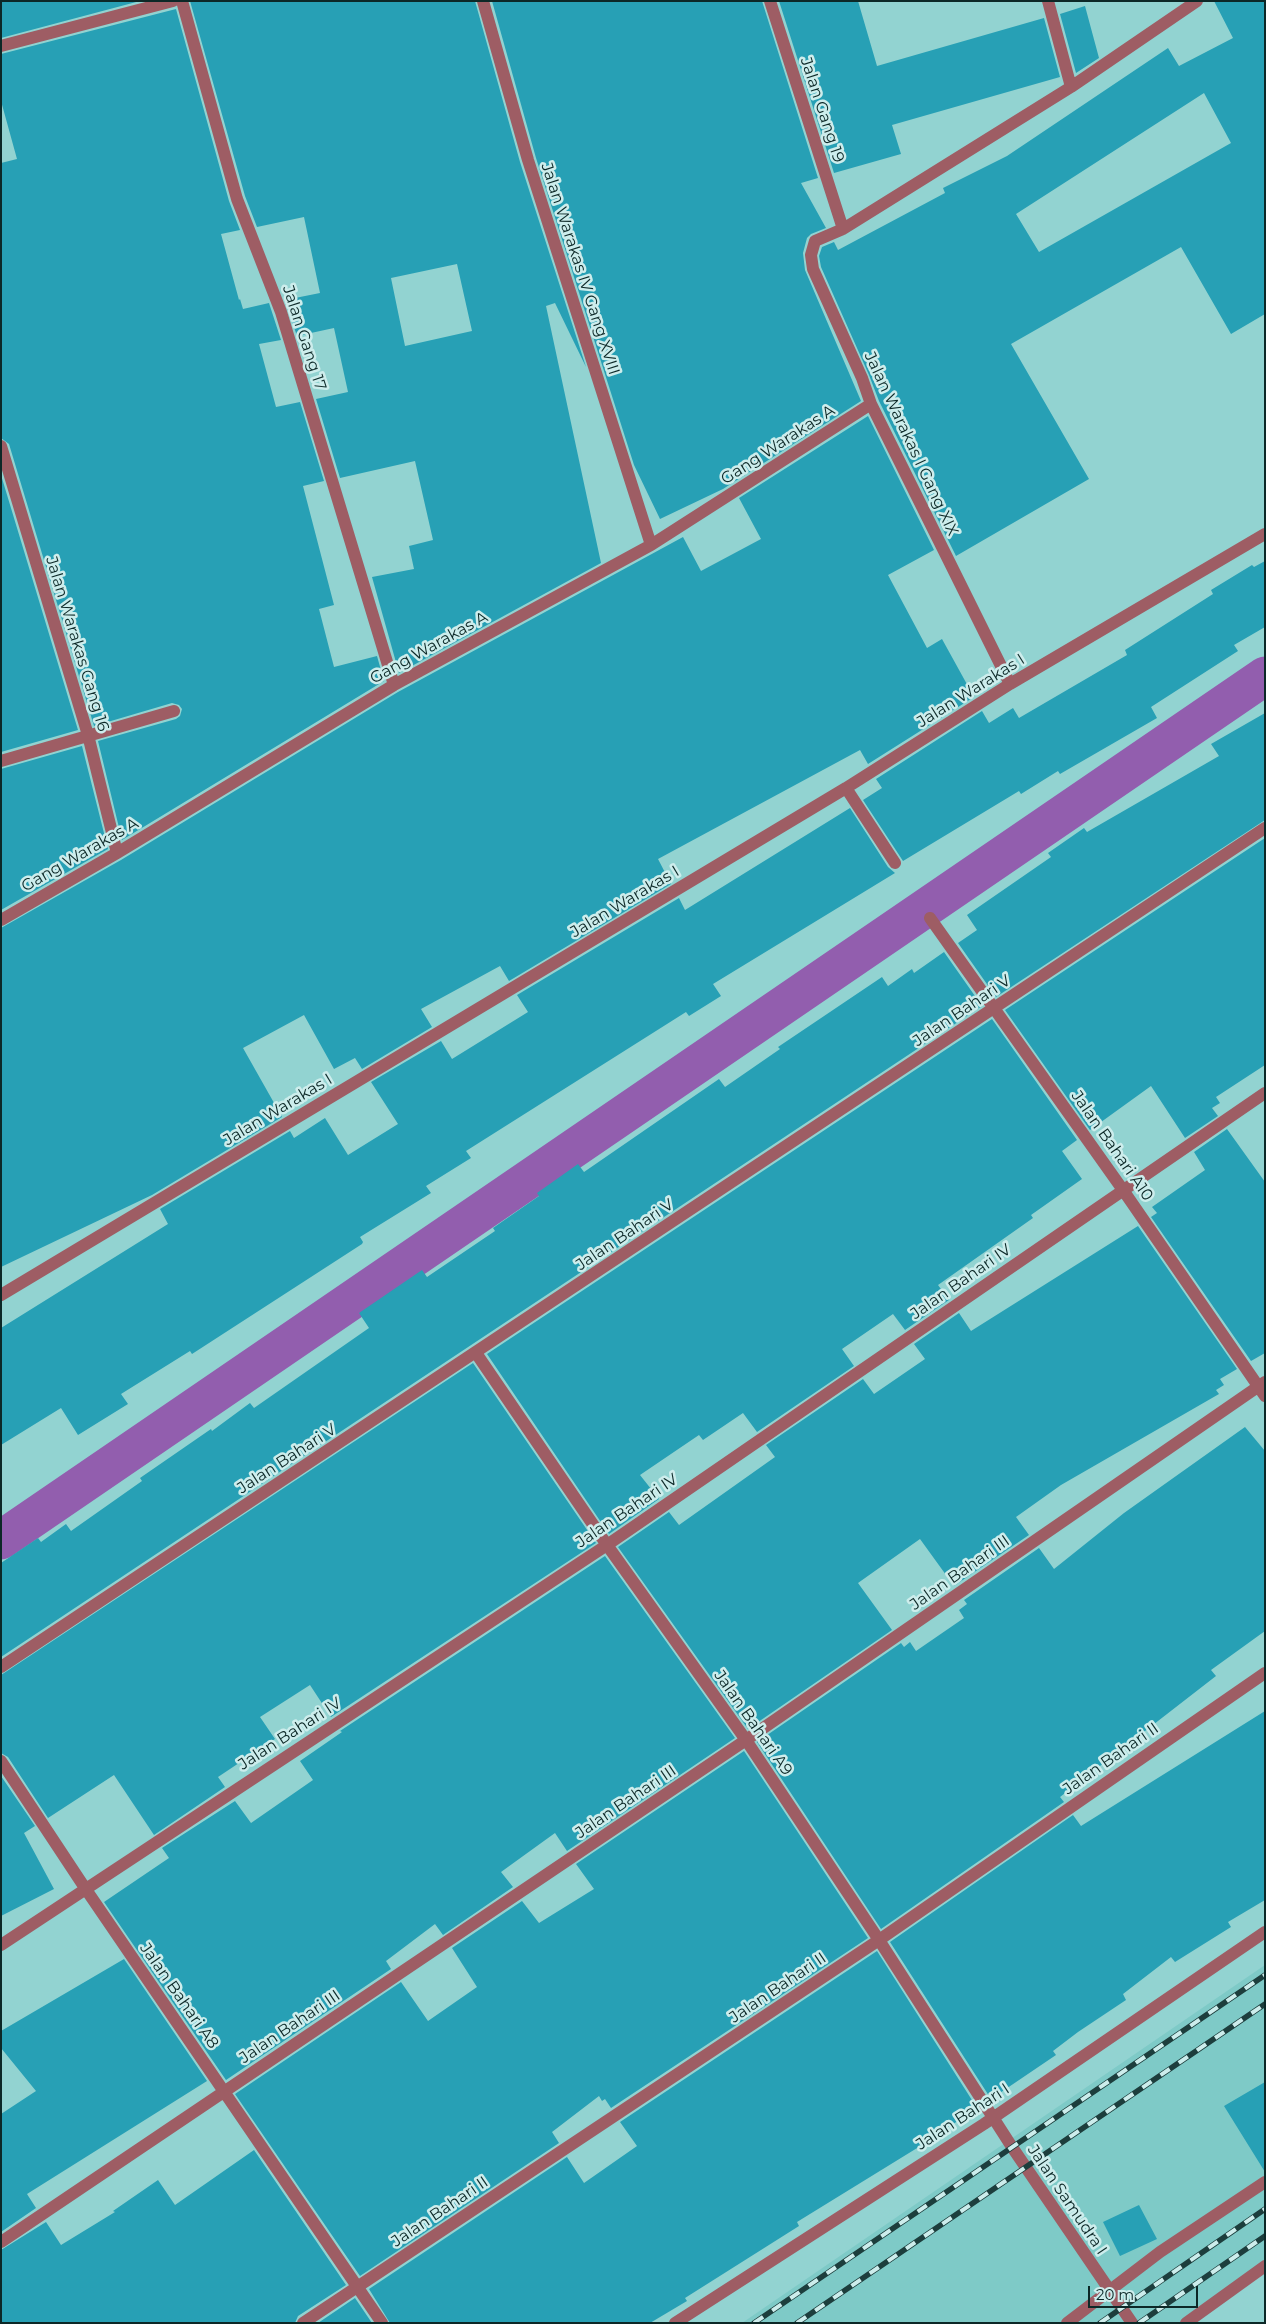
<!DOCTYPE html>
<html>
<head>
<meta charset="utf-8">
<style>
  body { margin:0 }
  #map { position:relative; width:1266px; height:2324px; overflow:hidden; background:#92d3d1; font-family:Montserrat,sans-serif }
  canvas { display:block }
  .frame { position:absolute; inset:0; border:2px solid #0c2827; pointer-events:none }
  .scale { position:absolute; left:1088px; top:2286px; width:110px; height:22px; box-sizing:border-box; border:2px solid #0c2827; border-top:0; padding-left:6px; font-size:15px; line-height:18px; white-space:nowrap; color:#0c2827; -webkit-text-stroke:4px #cdedec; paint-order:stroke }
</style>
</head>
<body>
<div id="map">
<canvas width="1266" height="2324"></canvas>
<div class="frame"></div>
<div class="scale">20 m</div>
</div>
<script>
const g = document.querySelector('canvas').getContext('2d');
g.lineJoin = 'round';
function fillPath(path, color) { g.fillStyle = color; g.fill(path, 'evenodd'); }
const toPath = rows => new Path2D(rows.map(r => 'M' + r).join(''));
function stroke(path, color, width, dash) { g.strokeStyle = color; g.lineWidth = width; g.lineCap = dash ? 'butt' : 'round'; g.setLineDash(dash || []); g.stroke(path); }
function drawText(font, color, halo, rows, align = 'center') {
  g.font = font + ' Montserrat,sans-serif'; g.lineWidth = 5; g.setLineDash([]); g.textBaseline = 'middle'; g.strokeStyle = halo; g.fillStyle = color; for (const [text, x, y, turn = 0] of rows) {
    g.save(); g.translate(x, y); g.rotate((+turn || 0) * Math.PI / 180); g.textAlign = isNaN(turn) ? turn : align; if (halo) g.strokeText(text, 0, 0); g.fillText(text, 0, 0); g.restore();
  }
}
fillPath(toPath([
  [1265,1965,1265,2266,1182,2323,742,2323]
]), '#7ecac7');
stroke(toPath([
  [1,1540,1265,676]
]), '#925eae', 39);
fillPath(toPath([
  [1,1,140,1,1,38],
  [190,1,475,1,520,162,586,367,555,303,546,306,601,563,399,673,372,577,414,569,409,546,433,540,415,461,340,478,316,399,348,392,334,328,297,336,285,300,320,293,304,217,257,227,245,196],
  [457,264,472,331,405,346,391,278],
  [492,1,762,1,818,178,801,183,826,228,811,234,807,238,803,253,805,270,861,401,723,489,660,519,634,465,536,158],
  [779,1,858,1,877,66,1044,18,1060,77,892,125,901,154,834,173],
  [1214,1,1265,1,1265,314,1231,334,1181,247,1011,344,1089,479,956,556,879,401,869,375,821,267,819,256,822,247,834,242,838,250,945,193,943,188,1007,156,1168,48,1179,66,1233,38],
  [1204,93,1231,143,1039,252,1016,214],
  [1085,6,1099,58,1076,73,1060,14],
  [176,9,229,201,240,230,221,234,239,300,240,299,243,309,269,303,281,340,259,344,276,407,300,402,324,481,303,486,334,605,319,609,334,667,377,656,384,681,122,840,98,741,176,719,180,716,182,709,179,705,172,703,94,726,9,444,1,438,1,163,17,159,1,101,1,54],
  [868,416,934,550,888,575,927,648,942,639,974,697,868,764,860,750,658,859,671,884,509,981,500,966,421,1009,432,1027,362,1069,355,1058,334,1069,304,1015,243,1048,282,1117,152,1195,1,1267,1,928,121,860,398,692,683,537,701,571,761,539,739,498],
  [1,475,78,730,1,752],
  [1265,561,1265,627,1234,645,1238,651,1151,707,1157,718,1060,774,1058,771,1021,794,1019,791,903,861,863,800,882,788,876,779,982,711,989,723,1013,708,1019,718,1127,655,1125,650,1213,594,1211,590,1252,565,1254,567],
  [1265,713,1265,820,996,997,958,943,977,930,967,915,1051,857,1048,853,1084,828,1087,832,1219,756,1211,744],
  [82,746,108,849,1,910,1,769],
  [850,808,888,867,895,873,713,984,721,996,689,1016,686,1012,466,1151,471,1158,426,1186,431,1193,360,1237,363,1242,362,1244,192,1354,190,1351,121,1394,128,1404,78,1435,61,1408,1,1445,1,1328,168,1224,160,1209,290,1131,294,1138,325,1118,348,1155,398,1124,371,1082,441,1041,452,1059,528,1012,517,995,679,898,685,910],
  [1265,838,1265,1065,1216,1097,1220,1103,1212,1108,1218,1116,1185,1138,1151,1086,1090,1130,1005,1010],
  [944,952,982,1006,1,1657,1,1563,38,1538,41,1542,66,1524,71,1531,142,1481,140,1478,211,1429,212,1431,250,1403,254,1408,369,1328,359,1313,422,1270,427,1277,495,1231,493,1228,539,1196,537,1193,578,1164,584,1172,719,1079,725,1087,780,1049,778,1047,882,977,888,986,912,969,914,973],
  [992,1019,1077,1140,1062,1151,1082,1179,1031,1215,1033,1218,938,1285,949,1300,905,1330,893,1314,842,1349,854,1366,757,1432,743,1413,703,1440,699,1435,640,1475,659,1499,609,1534,487,1354],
  [1227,1129,1265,1182,1265,1353,1251,1361,1151,1217,1157,1213,1152,1207,1205,1170,1194,1152],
  [1138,1226,1237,1369,1220,1379,1224,1385,1216,1390,1219,1394,1061,1485,1016,1517,1029,1535,954,1586,920,1539,858,1583,892,1630,748,1729,618,1547,669,1512,679,1525,775,1457,766,1445,863,1379,874,1394,925,1359,914,1344,959,1313,971,1331],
  [473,1363,596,1543,331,1717,310,1685,260,1717,275,1739,218,1777,225,1787,154,1835,114,1775,48,1818,8,1757,1,1753,1,1675],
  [1245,1427,1265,1451,1265,1631,1211,1670,1216,1676,1060,1797,1064,1802,881,1929,757,1742,901,1643,904,1647,910,1642,916,1651,964,1618,959,1610,967,1604,964,1600,1039,1548,1054,1569,1124,1513],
  [605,1556,735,1738,567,1851,555,1833,501,1872,513,1887,443,1935,435,1924,386,1961,391,1969,226,2080,104,1902,169,1858,162,1848,235,1801,251,1823,313,1780,300,1761,342,1732,340,1731],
  [1265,1711,1265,1900,1228,1922,1231,1927,1175,1962,1171,1957,1123,1994,1126,2000,1078,2032,1053,2051,1056,2055,991,2099,890,1942,1073,1815,1081,1826],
  [744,1751,868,1938,611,2108,605,2099,602,2101,599,2096,552,2132,559,2143,360,2276,235,2094,401,1982,428,2021,477,1987,452,1948,522,1901,539,1923,594,1889,576,1864],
  [1,1776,35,1826,24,1833,54,1889,1,1916],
  [877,1951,977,2108,922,2145,797,2222,799,2226,685,2298,687,2301,650,2323,390,2323,369,2289,567,2157,584,2183,637,2146,620,2122],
  [124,1959,207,2081,27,2194,36,2208,1,2232,1,2114,36,2091,1,2048,1,2031],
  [1265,2082,1265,2172,1224,2106],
  [254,2150,346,2285,298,2316,295,2323,1,2323,1,2250,46,2222,61,2245,115,2212,113,2211,158,2180,175,2205],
  [1139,2205,1157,2239,1120,2256,1103,2222],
  [355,2298,372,2323,318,2323]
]), '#27a0b5');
stroke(toPath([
  [182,1,237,199,281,312,394,685],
  [483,1,528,160,651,545],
  [770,1,843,229],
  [1048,1,1071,87],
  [1,46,173,1],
  [1,446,88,735,117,853],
  [1010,684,871,404,862,378,813,269,811,255,815,241,843,229,1071,87,1197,1],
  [1,761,174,711],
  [846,788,895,863],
  [930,918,1123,1190,1265,1396],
  [1,920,117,853,394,685,651,545,871,404],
  [1,1295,846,788,1010,684,1265,534],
  [476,1353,607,1545,746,1740,879,1940,1012,2147,1132,2323],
  [1,1667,1265,828],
  [1,1761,85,1888,382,2323],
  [1,1945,607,1545,1265,1093],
  [1,2242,746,1740,1265,1382],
  [303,2323,879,1940,1265,1673],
  [675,2323,984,2124,1265,1932],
  [1067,2323,1160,2252,1265,2182],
  [1186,2323,1265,2266]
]), '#9e5d64', 12);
const rail = toPath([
  [754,2323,1265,1975],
  [797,2323,1265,2004],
  [1100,2323,1265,2209],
  [1139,2323,1265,2236]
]);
stroke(rail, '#1d3e3d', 5.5);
stroke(rail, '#cdedec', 4, [11]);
drawText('16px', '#0c2827', '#cdedec', [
  ["Jalan Gang 19",822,110,72],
  ["Jalan Warakas IV Gang XVIII",580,269,72],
  ["Jalan Gang 17",304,338,72],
  ["Jalan Warakas I Gang XIX",911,444,65],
  ["Gang Warakas A",778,445,-33],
  ["Jalan Warakas Gang 16",77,644,73],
  ["Gang Warakas A",429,648,-29],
  ["Jalan Warakas I",971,691,-32],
  ["Gang Warakas A",80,855,-30],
  ["Jalan Warakas I",625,902,-31],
  ["Jalan Bahari V",962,1011,-34],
  ["Jalan Warakas I",278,1110,-31],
  ["Jalan Bahari A10",1112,1146,55],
  ["Jalan Bahari V",625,1235,-34],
  ["Jalan Bahari IV",961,1282,-35],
  ["Jalan Bahari V",287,1459,-33],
  ["Jalan Bahari IV",627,1511,-34],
  ["Jalan Bahari III",960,1573,-35],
  ["Jalan Bahari A9",753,1723,55],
  ["Jalan Bahari IV",290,1734,-33],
  ["Jalan Bahari II",1111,1759,-35],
  ["Jalan Bahari III",626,1802,-34],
  ["Jalan Bahari II",778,1988,-34],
  ["Jalan Bahari A8",179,1996,55],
  ["Jalan Bahari III",290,2027,-34],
  ["Jalan Bahari I",963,2117,-33],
  ["Jalan Samudra I",1067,2200,56],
  ["Jalan Bahari II",440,2212,-34]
]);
</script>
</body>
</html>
